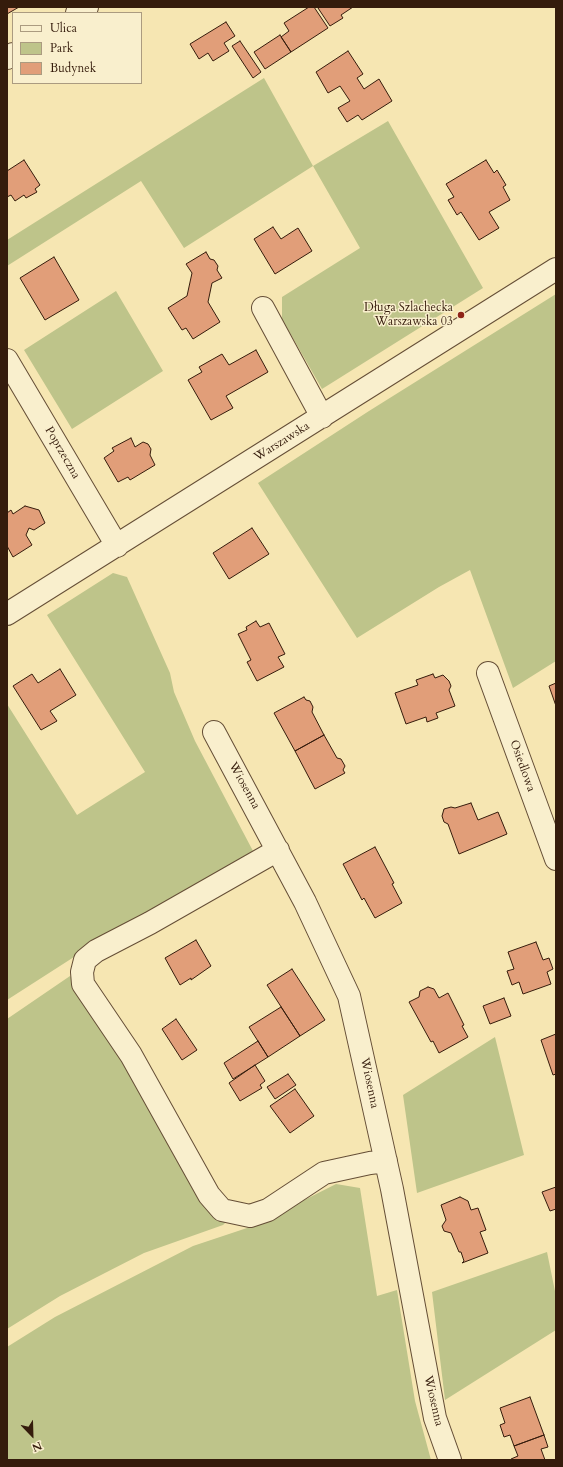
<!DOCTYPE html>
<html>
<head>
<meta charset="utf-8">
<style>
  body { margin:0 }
  #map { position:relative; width:563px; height:1467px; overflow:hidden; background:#f6e6b2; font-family:Cardo,serif }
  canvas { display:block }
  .frame { position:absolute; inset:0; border:8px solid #351c0c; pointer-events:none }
  .legend { position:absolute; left:12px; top:12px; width:130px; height:72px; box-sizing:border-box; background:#f9efcd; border:1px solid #ab9b80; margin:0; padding:5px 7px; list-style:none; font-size:12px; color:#351c0c }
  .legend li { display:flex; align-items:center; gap:8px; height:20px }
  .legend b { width:20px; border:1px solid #ab9b80 }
  .north { position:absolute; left:12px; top:1415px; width:40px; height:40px; -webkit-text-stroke:3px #f9efcd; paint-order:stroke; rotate:157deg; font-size:11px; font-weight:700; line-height:16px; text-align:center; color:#351c0c }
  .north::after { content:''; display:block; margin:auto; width:14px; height:18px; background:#351c0c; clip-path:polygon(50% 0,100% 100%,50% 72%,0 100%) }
</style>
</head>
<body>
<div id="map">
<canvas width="563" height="1467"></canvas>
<div class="frame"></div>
<ul class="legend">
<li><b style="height:5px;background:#f9efcd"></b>Ulica</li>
<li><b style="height:11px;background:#bec48a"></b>Park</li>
<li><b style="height:11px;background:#e19e79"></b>Budynek</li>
</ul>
<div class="north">N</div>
</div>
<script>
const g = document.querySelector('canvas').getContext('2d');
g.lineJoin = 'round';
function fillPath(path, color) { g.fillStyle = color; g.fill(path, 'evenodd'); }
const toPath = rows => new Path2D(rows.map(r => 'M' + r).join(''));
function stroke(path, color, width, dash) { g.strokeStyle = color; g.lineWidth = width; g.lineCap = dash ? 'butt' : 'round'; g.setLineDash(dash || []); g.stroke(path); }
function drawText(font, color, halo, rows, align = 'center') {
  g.font = font + ' Cardo,serif'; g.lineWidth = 3; g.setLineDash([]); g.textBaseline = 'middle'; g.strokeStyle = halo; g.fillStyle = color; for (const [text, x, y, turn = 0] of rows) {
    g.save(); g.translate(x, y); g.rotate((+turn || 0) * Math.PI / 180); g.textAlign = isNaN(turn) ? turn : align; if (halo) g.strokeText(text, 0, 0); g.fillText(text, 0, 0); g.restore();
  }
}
fillPath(toPath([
  [264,78,313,166,388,121,483,288,322,389,282,319,282,297,360,248,313,166,184,248,141,181,7,266,7,240],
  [116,291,163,371,72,429,24,350],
  [556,294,556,661,513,688,470,570,439,587,357,638,258,483,369,411],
  [113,573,127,577,170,673,174,692,195,741,253,851,88,948,7,1000,7,704,77,815,145,772,47,615],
  [70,976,97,1015,226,1222,223,1225,144,1253,60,1296,7,1329,7,1019],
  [495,1037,524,1155,417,1193,403,1095],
  [336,1184,360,1188,377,1296,397,1290,415,1401,431,1460,7,1460,7,1347,55,1317,193,1246,253,1226],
  [547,1252,556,1296,556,1330,445,1400,432,1292]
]), '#bec48a');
const building = toPath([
  [7,7,19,7,7,14,7,7],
  [309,7,314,7,328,28,291,52,281,37,289,31,284,23,309,7],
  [320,7,353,7,341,15,343,18,330,26,318,8,320,7],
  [226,22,235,36,224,43,229,51,213,61,208,53,199,59,190,44,226,22],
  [280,35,291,52,265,69,254,52,280,35],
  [240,41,261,72,253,78,232,46,240,41],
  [348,51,363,74,357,78,364,89,379,79,392,101,362,120,358,115,347,122,338,108,350,101,340,86,328,93,316,72,348,51],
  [24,160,40,185,35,189,37,192,26,198,24,195,15,201,11,195,7,197,7,171,24,160],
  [486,160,494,173,497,170,506,185,503,187,510,200,489,212,499,228,479,240,461,212,457,215,448,200,454,197,446,184,486,160],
  [273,227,281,239,298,228,312,251,275,274,254,239,273,227],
  [206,252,210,259,214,260,218,266,217,270,222,278,212,283,208,302,220,322,193,339,186,328,182,330,168,308,187,296,192,273,186,264,206,252],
  [54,257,79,300,45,320,20,278,54,257],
  [256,350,268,372,226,396,233,408,211,420,188,380,202,372,199,367,222,354,229,365,256,350],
  [131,438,135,447,143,442,148,444,151,449,150,455,155,465,130,480,128,477,118,482,104,458,114,451,112,448,131,438],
  [25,506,39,510,45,523,34,530,29,528,26,535,32,545,13,557,7,546,7,513,11,510,13,514,25,506],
  [252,528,269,554,229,579,213,553,252,528],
  [256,621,260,627,269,623,285,654,278,657,284,667,257,681,247,662,251,660,238,634,247,630,246,627,256,621],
  [60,669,76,695,50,711,57,721,41,730,13,686,32,674,38,683,60,669],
  [433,674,435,678,443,675,449,681,451,686,449,690,455,706,436,713,438,718,427,722,426,717,406,724,395,693,418,685,416,680,433,674],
  [556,683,556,706,549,686,556,683],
  [304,697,306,700,310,701,313,707,312,712,324,735,295,751,274,713,304,697],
  [324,735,337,758,341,759,345,766,343,770,345,773,315,789,295,751,324,735],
  [471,803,478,820,498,812,507,834,459,854,448,824,444,822,442,816,444,809,451,807,455,808,471,803],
  [375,847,394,883,392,884,402,903,375,918,364,898,362,900,343,864,375,847],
  [196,940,211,966,191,980,191,978,180,985,165,958,196,940],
  [536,942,543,960,549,958,553,969,547,972,551,984,523,994,519,982,512,985,507,971,514,969,508,952,536,942],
  [292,969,325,1020,300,1036,267,985,292,969],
  [428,987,434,989,439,998,448,993,464,1025,462,1026,468,1037,439,1053,433,1041,431,1042,409,1002,419,997,420,991,428,987],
  [504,998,511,1016,490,1024,483,1006,504,998],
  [281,1007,300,1036,268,1057,249,1027,281,1007],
  [176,1019,197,1050,182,1060,162,1029,176,1019],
  [556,1034,556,1074,553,1075,541,1040,556,1034],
  [258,1041,268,1057,233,1079,224,1063,258,1041],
  [255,1065,265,1081,260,1085,262,1088,240,1101,229,1083,255,1065],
  [288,1074,296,1085,275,1099,267,1087,288,1074],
  [295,1089,314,1116,290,1133,270,1106,295,1089],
  [556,1187,556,1209,550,1211,542,1192,556,1187],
  [460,1197,468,1201,471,1210,478,1208,486,1230,480,1232,488,1253,462,1263,464,1261,461,1252,459,1252,451,1233,444,1231,442,1226,446,1220,441,1205,460,1197],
  [530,1397,544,1435,514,1446,510,1435,504,1437,500,1425,505,1423,500,1408,530,1397],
  [544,1435,548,1447,541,1449,545,1460,512,1460,511,1459,518,1456,514,1446,544,1435]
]);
fillPath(building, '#e19e79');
stroke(building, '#351c0c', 1);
const minor = toPath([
  [77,13,87,7],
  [7,58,13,54],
  [263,308,322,417],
  [7,360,117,546],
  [7,614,556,269],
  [488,673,556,859],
  [214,732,305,902,349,996,392,1189,435,1418,450,1460],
  [278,850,150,923,96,951,85,960,82,972,83,984,131,1055,209,1195,222,1210,250,1216,268,1210,324,1173,370,1163,386,1161]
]);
stroke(minor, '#654e36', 24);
stroke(minor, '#f9efcd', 22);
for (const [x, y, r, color] of [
  [461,315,4,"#8f2418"]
]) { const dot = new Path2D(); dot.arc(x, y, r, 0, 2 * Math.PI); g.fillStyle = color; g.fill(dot); stroke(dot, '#f9efcd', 1.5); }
drawText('12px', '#351c0c', '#f9efcd', [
  ["Długa Szlachecka",453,308],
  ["Warszawska 03",453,322]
], 'right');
drawText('12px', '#351c0c', '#f9efcd', [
  ["Warszawska",282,442,-32],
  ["Poprzeczna",62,453,60],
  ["Osiedlowa",522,766,70],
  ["Wiosenna",244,786,61],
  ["Wiosenna",369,1083,78],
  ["Wiosenna",433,1401,77]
]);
</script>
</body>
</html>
